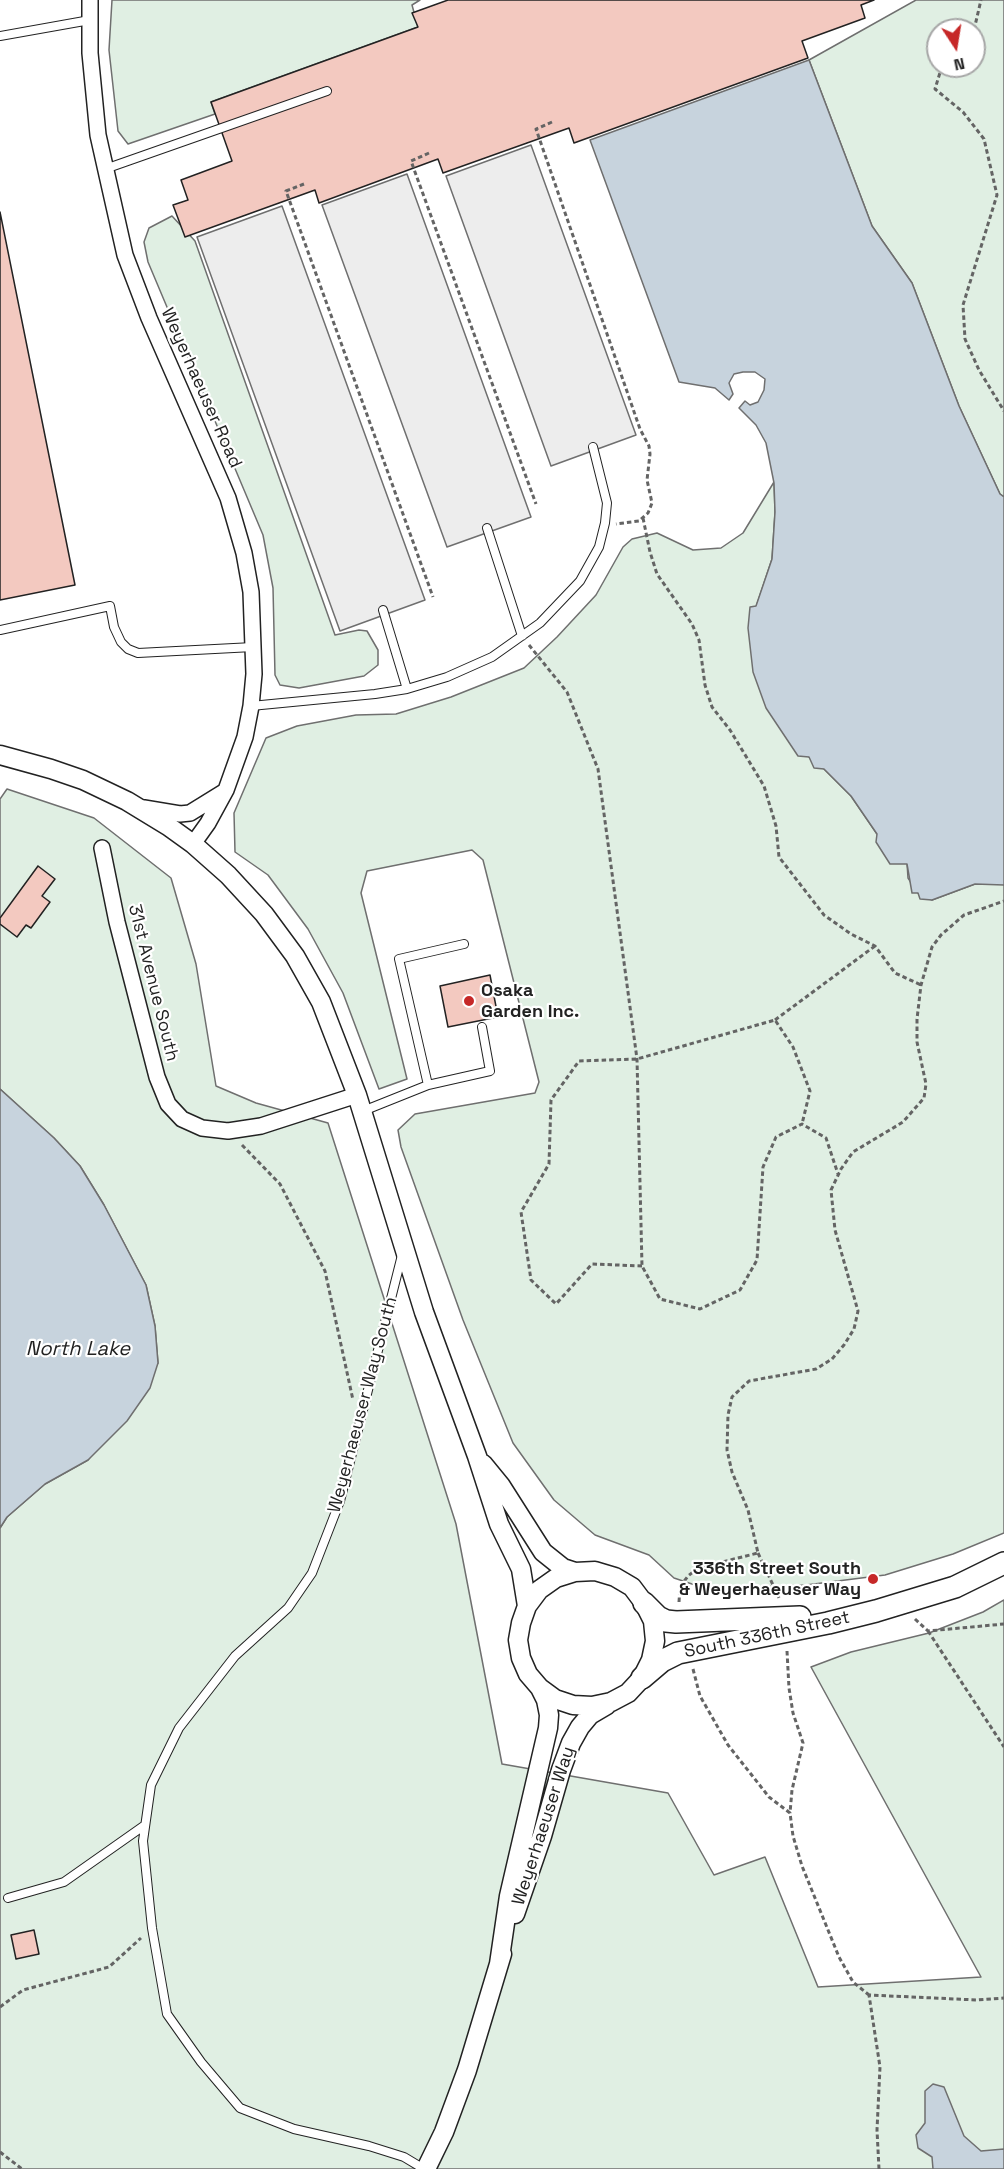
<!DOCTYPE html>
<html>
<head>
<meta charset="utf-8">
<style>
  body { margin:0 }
  #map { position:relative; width:1004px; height:2169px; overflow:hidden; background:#fff; font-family:"Space Grotesk",sans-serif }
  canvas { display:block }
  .north { position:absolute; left:926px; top:18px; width:60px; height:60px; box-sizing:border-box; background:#fff; border:2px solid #a7a7a7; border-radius:50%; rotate:168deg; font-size:16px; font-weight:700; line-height:24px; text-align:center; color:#222 }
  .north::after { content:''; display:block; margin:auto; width:21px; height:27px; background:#c62828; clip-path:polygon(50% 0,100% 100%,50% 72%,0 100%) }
</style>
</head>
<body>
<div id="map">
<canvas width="1004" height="2169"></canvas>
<div class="north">N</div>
</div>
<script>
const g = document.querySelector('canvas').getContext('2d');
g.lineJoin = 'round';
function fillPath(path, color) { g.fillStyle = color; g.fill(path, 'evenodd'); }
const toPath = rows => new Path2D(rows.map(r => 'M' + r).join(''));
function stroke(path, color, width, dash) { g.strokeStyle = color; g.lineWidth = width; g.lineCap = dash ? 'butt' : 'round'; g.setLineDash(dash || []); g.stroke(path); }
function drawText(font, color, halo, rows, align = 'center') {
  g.font = font + ' "Space Grotesk",sans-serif'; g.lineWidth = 4.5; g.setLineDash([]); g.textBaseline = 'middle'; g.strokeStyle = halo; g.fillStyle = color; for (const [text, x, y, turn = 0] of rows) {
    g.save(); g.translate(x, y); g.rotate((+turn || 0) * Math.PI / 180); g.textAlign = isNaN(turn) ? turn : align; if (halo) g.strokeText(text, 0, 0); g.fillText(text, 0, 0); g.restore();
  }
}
const green = toPath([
  [112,0,420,0,412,5,418,27,211,102,215,114,128,144,118,131,109,50,112,0],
  [916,0,1004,0,1004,497,1000,494,959,406,912,283,872,226,809,60,916,0],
  [938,30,974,30,974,66,938,66,938,30],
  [172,216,195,241,335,635,359,630,367,631,378,650,378,665,364,676,299,688,280,685,275,675,273,588,263,535,148,262,144,242,149,228,172,216],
  [774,482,775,512,772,559,756,607,809,757,824,769,851,796,877,834,907,863,908,878,918,893,932,900,975,884,1004,883,1004,1533,953,1554,885,1575,806,1585,707,1589,674,1578,649,1555,595,1535,554,1500,513,1443,463,1320,401,1147,398,1130,415,1114,535,1093,539,1082,483,860,472,850,367,871,361,893,407,1079,379,1089,343,993,308,929,268,875,235,852,234,813,266,738,297,726,356,715,396,714,451,697,524,668,557,637,596,595,623,547,632,539,657,533,693,550,721,548,743,533,774,482],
  [7,789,94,818,171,878,196,964,216,1086,256,1103,328,1123,456,1524,502,1764,668,1793,714,1875,765,1857,818,1987,981,1977,811,1667,851,1652,929,1633,983,1612,1004,1600,1004,2169,0,2169,0,1528,7,1517,45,1484,88,1460,158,1363,155,1326,146,1285,104,1205,80,1166,54,1138,0,1089,0,799,7,789]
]);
fillPath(green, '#e0efe3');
stroke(green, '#6f6f6f', 1.5);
const parking = toPath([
  [531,145,636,435,551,466,446,176,531,145],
  [407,174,531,517,447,547,322,205,407,174],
  [282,206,425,600,340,631,197,237,282,206]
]);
fillPath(parking, '#ededed');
stroke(parking, '#6f6f6f', 1.5);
const water = toPath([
  [809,60,872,226,912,283,959,406,1000,494,1004,497,1004,885,975,884,932,900,920,899,918,893,912,893,907,864,890,864,876,842,877,834,851,796,824,769,814,768,809,757,798,756,766,708,753,672,748,628,750,607,756,606,772,559,775,512,774,483,766,443,756,425,739,408,745,401,750,405,758,402,764,390,765,379,755,372,743,372,734,374,729,383,733,394,729,400,715,388,679,382,590,140,809,60],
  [0,1089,54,1138,80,1166,104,1205,146,1285,155,1326,158,1363,150,1388,127,1421,88,1460,45,1484,7,1517,0,1528,0,1089],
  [933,2084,944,2087,964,2136,981,2151,1004,2149,1004,2169,933,2169,932,2157,918,2148,916,2135,925,2123,925,2091,933,2084]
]);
fillPath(water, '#c7d3dd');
stroke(water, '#6f6f6f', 1.5);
const building = toPath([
  [448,0,874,0,861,5,865,18,802,41,808,58,574,143,569,128,443,173,438,159,319,203,315,190,185,237,173,205,188,200,181,180,232,161,211,102,418,27,412,13,448,0],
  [0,212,75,585,0,600,0,212],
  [38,866,55,879,42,896,50,902,31,928,26,925,17,937,0,924,0,918,38,866],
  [490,975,498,1017,448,1027,440,986,490,975],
  [34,1930,39,1954,16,1959,11,1935,34,1930]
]);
fillPath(building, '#f3c9c0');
stroke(building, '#222', 1.5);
const service = toPath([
  [0,36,90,20],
  [105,169,327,91],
  [487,528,522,636],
  [383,610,407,689],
  [0,630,110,606,114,627,121,642,128,649,138,653,253,647],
  [251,706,375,694,407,689,447,677,492,657,540,623,580,581,599,547,605,523,607,503,593,447],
  [428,1085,399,959,464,944],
  [363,1111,428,1085,490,1071,482,1027],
  [402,1255,340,1501,312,1573,288,1608,235,1656,179,1728,151,1785,143,1841,152,1928,167,2014,201,2062,240,2108,294,2129,369,2146,404,2157,424,2169],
  [8,1898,64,1882,145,1825]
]);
const minor = toPath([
  [90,0,90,53,98,135,125,255,149,318,228,498,244,553,251,592,254,674,251,706,245,737,226,790,208,823,193,844],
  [144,808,180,814,190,813,224,792],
  [102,848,117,922,157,1077,168,1104,182,1119,202,1128,228,1131,261,1126,357,1095]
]);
const tertiary = toPath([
  [0,755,51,769,83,780,127,801,168,826,193,844,228,875,264,914,295,956,321,1002,357,1095,424,1312,477,1456,499,1524,521,1569,527,1606],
  [483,1464,501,1486,543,1552,563,1568,575,1572],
  [515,1914,542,1836,561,1770,571,1743,580,1727,590,1715,607,1705],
  [499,1964,509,1896,548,1728,549,1715,546,1700,540,1688,528,1674,521,1658,518,1640,521,1623,527,1606,539,1590,556,1578,575,1572,595,1571,615,1577,632,1587,644,1603,653,1621,655,1641,651,1660,642,1678,628,1693,611,1702,592,1706,573,1705,555,1699,540,1688],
  [426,2169,444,2132,467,2070,502,1954]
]);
const secondary = toPath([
  [644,1603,658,1617,666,1621,676,1622,800,1617],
  [642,1678,662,1661,678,1653,828,1623,876,1611,955,1587,1004,1563]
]);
stroke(service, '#222', 10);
stroke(minor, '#222', 18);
stroke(tertiary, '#222', 21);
stroke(secondary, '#222', 24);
stroke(toPath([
  [974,30,981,0],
  [942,66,935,89,963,112,984,139,997,195,963,305,965,339,979,370,1004,411],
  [552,122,536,129,640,429,649,446,650,454,647,480,652,503,648,513,639,521,616,524],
  [429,153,411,161,536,504],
  [304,184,286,191,433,597],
  [643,518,650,552,657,574,692,624,699,640,705,685,712,707,730,730,764,786,776,826,779,857,824,915,851,934,875,946,895,973,921,985],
  [529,645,567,692,598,769,637,1059,642,1266,660,1299,700,1309,740,1290,757,1260,763,1167,776,1137,802,1124,826,1138,838,1174],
  [775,1020,875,946],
  [242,1145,280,1184,325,1271,353,1400],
  [642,1266,592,1264,556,1304,531,1280,521,1212,549,1164,551,1100,579,1061,637,1059,775,1020,793,1047,810,1091,802,1124],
  [758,1553,780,1600],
  [679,1602,680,1587,688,1576,698,1568,758,1553,748,1510,732,1472,727,1450,728,1415,732,1397,749,1381,816,1369,832,1359,844,1345,854,1329,858,1311,835,1230,831,1190,841,1169,853,1152,903,1122,924,1098,926,1084,917,1042,917,1019,921,985,932,947,941,935,964,915,1004,901],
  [915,1619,928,1631,1004,1624],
  [928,1631,1004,1747],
  [787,1651,789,1688,793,1713,803,1743,792,1790,790,1813],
  [693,1669,700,1696,728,1745,769,1797,790,1813,793,1836,802,1866,839,1957,853,1982,869,1995],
  [0,2007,23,1990,109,1967,141,1938],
  [0,2152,22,2169],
  [879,2169,877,2130,880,2067,869,1995,977,2000,1004,1998]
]), '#646464', 3, [4.5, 3]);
stroke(service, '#fff', 8);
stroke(minor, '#fff', 15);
stroke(tertiary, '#fff', 18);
stroke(secondary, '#fff', 21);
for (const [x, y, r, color] of [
  [469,1001,6,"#c62828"],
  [873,1579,6,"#c62828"]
]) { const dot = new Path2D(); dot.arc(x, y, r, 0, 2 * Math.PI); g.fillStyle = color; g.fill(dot); stroke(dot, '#fff', 2); }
drawText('18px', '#222', '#fff', [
  ["Weyerhaeuser Road",201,388,66],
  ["31st Avenue South",153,983,76],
  ["Weyerhaeuser Way South",363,1405,-75],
  ["South 336th Street",767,1635,-12],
  ["Weyerhaeuser Way",544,1826,-72]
]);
drawText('bold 18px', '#222', '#fff', [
  ["Osaka",481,991],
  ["Garden Inc.",481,1012],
  ["336th Street South",861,1569,"right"],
  ["& Weyerhaeuser Way",861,1590,"right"]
], 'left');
drawText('italic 20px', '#222', '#fff', [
  ["North Lake",78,1350]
]);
</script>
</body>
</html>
